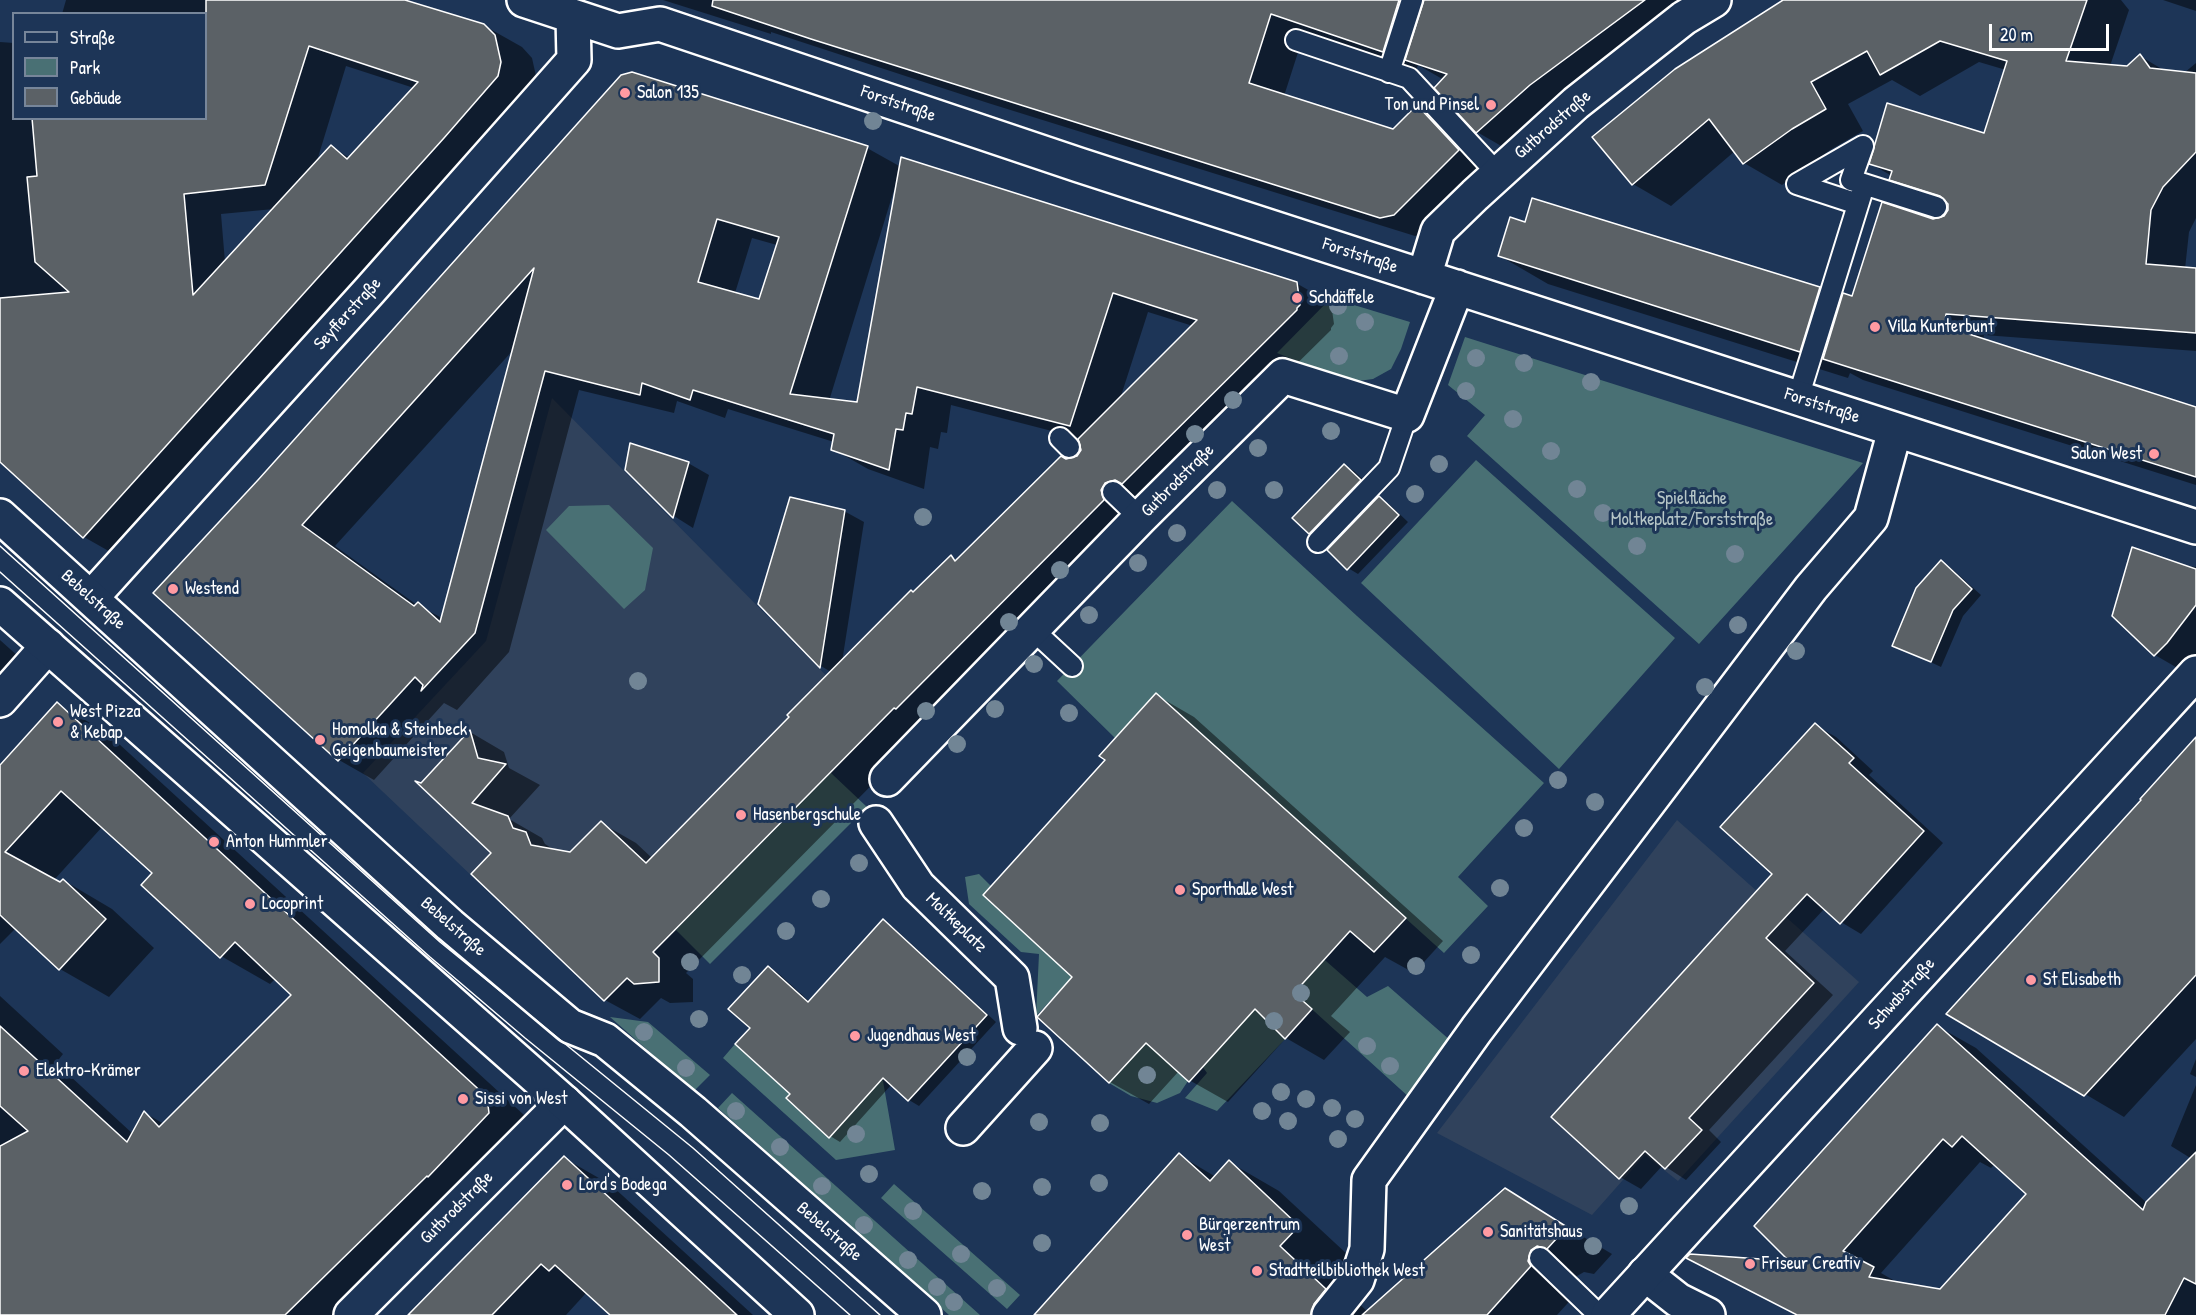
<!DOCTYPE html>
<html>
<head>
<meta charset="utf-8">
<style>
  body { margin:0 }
  #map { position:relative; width:2196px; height:1315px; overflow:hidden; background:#1d3557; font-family:"Patrick Hand",sans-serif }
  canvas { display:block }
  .legend { position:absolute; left:12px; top:12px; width:195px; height:108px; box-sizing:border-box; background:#1d3557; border:2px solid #77869a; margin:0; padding:8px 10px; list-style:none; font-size:18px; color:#fff }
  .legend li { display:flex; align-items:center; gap:12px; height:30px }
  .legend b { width:30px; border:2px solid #77869a }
  .scale { position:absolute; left:1989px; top:24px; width:120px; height:27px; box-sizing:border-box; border:3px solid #fff; border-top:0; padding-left:8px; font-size:18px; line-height:21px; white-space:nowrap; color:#fff; -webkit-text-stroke:4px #1d3557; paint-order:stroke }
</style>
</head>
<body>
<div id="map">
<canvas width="2196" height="1315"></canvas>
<ul class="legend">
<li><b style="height:8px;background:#1d3557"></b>Straße</li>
<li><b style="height:16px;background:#497074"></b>Park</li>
<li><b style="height:16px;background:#5b6166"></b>Gebäude</li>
</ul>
<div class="scale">20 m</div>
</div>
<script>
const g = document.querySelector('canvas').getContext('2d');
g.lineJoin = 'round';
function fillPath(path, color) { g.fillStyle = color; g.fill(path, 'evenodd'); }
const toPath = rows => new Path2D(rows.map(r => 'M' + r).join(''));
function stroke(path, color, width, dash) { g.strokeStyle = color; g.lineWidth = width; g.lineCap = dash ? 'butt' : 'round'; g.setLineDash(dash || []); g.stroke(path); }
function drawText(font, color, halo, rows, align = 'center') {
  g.font = font + ' "Patrick Hand",sans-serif'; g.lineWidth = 6; g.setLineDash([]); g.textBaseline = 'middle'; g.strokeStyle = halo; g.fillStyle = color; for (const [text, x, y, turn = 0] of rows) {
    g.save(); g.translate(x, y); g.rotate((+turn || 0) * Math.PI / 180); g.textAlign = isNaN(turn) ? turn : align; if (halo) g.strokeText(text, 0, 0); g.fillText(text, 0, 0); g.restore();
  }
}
fillPath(toPath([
  [552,398,877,727,604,1001,363,773,486,641],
  [1677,820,1859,982,1678,1181,1645,1155,1592,1215,1437,1133]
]), '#30425c');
fillPath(toPath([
  [1331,298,1410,322,1401,349,1391,369,1373,379,1351,382,1277,353],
  [1465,337,1863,463,1699,644,1467,436,1485,415,1448,385],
  [1476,460,1675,638,1559,769,1361,583],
  [1232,501,1357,616,1544,783,1458,877,1488,906,1444,953,1156,693,1115,738,1057,681],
  [609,505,653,548,645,590,624,609,546,530,569,506],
  [831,773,867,807,710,964,676,930],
  [979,874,991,886,983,895,1092,994,1081,1007,1061,989,1036,1016,1039,954,1021,952,969,904,965,877],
  [1310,947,1367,997,1388,986,1451,1041,1410,1098,1304,1002,1285,1039,1217,1111,1185,1098,1207,1073,1202,1066],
  [610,1017,648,1022,710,1075,694,1091],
  [1126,1025,1188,1081,1180,1093,1157,1103,1131,1096,1109,1083,1125,1067],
  [735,1044,790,1094,786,1098,829,1137,872,1069,883,1081,895,1150,836,1160,723,1058],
  [732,1093,980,1315,949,1315,718,1108],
  [894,1184,1020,1295,1007,1309,881,1198]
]), '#497074');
fillPath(toPath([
  [66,0,402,0,483,25,522,47,532,58,538,85,121,558,84,537,0,460,0,42,14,43,14,118,206,118,206,14,62,14],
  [346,66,414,88,350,158,331,147,316,164],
  [274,209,225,262,221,214],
  [663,0,1404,0,1423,11,1449,0,1708,0,1510,151,1477,132,1444,80,1418,65,1416,70,1345,46,1302,40,1284,96,1393,131,1418,106,1451,126,1491,170,1428,233,1415,236,988,103,771,32,771,34],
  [1788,0,2121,0,2129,10,2110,66,2127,67,2140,56,2167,72,2184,73,2196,63,2196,218,2189,232,2185,269,2196,270,2196,351,1984,335,1983,340,2196,409,2196,485,1863,380,1850,373,1848,378,1548,284,1500,256,1819,288,1842,301,1853,297,1933,220,1945,218,1949,207,1929,201,1891,179,1892,176,1871,164,1985,135,2006,70,1979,62,1920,96,1892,80,1848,104,1863,131,1830,150,1782,185,1744,163,1735,151,1671,206,1633,184],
  [2163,0,2196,0,2196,11],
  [622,77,867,148,901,167,1296,283,1331,303,1334,324,1331,328,1331,330,929,727,686,973,693,979,693,1002,670,1003,661,998,640,1019,605,1000,493,853,421,785,470,732,504,752,509,768,540,785,509,819,542,838,545,844,556,851,571,853,601,823,636,843,652,858,791,717,831,672,821,666,760,603,844,511,864,522,842,662,951,557,958,561,1066,460,1078,457,1082,450,1079,438,951,405,947,433,941,432,938,449,930,447,924,489,868,469,833,449,834,442,728,409,725,418,677,401,674,413,579,390,509,652,457,710,444,703,374,780,339,760,155,593,259,481],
  [894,190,896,190,858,404,829,401],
  [752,238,777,245,760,300,735,293],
  [1148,312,1193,326,1120,399],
  [515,348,442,618,417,605,335,546],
  [688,463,709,475,693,528,674,516,627,470],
  [1344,465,1354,471,1370,486,1320,538,1310,533],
  [1379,498,1389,504,1408,522,1358,574,1348,568],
  [1941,562,1951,568,1981,595,1963,616,1941,667,1894,645],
  [2179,565,2196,567,2196,674,2193,677,2155,655],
  [0,640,39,675,0,719],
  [1156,695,1194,717,1443,941,1414,973,1385,957,1331,1016,1350,1032,1324,1060,1286,1038,1228,1102,1189,1080,1179,1071,1149,1104,1110,1082,1039,1017,1075,977,1107,760],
  [57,704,106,732,536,1126,362,1315,0,1315,0,996,63,1054,56,1063,133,1134,145,1113,164,1124,293,995,276,978,270,984,221,956,154,872,103,826,54,880,60,883,63,880,112,909,154,948,109,997,60,969,16,928,0,944,0,767],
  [1815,725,1836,737,1873,771,1869,775,1943,843,1861,934,1841,922,1825,908,1785,951,1833,995,1709,1130,1721,1142,1686,1180,1663,1165,1641,1189,1620,1177,1774,874],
  [2196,740,2196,1039,2124,1117,1948,1013],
  [883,921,893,927,996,1022,919,1106,909,1100,892,1084,840,1142,830,1136,792,1094,752,1028,768,967,778,973,810,1002],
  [1937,1026,1976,1048,2147,1203,2192,1159,2171,1146,2196,1085,2196,1315,1796,1315,1688,1257,1793,1263],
  [1980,1162,1991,1168,1995,1164,2028,1194,1941,1291,1900,1284,1881,1273],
  [2196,1059,2196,1077,2190,1074],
  [1179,1155,1216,1177,1229,1162,1279,1191,1348,1255,1329,1276,1368,1312,1505,1190,1612,1254,1594,1274,1584,1272,1577,1276,1574,1288,1577,1293,1557,1315,1054,1315],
  [564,1158,611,1185,753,1315,612,1315,587,1292,566,1315,410,1315]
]), '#0007');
const building = toPath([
  [206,0,405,0,484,24,495,35,501,62,498,76,444,138,83,538,0,462,0,298,69,292,35,262,27,177,37,176,32,118,206,118,206,0],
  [309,46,418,82,347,159,331,145,193,295,184,194,265,185,309,46],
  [713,0,1399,0,1383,52,1271,14,1249,83,1393,129,1417,105,1459,150,1394,215,1380,218,811,39,712,6,713,0],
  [1424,0,1645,0,1530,85,1476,133,1434,88,1447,74,1405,60,1424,0],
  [1783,0,2087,0,2066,61,2127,66,2140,54,2150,68,2196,73,2196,152,2163,187,2151,210,2146,264,2196,268,2196,333,1946,314,1944,326,2196,407,2196,477,1823,359,1843,293,1852,296,1882,202,1933,219,1944,216,1948,210,1948,204,1940,196,1889,180,1892,171,1869,164,1887,103,1984,133,2007,61,1940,41,1880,75,1867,51,1811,82,1826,109,1792,129,1743,164,1709,119,1632,185,1592,137,1675,69,1783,0],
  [632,72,868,146,790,394,857,402,901,157,1297,282,1300,305,1297,308,1297,310,1122,484,1115,480,1105,483,1101,490,1104,500,896,709,894,708,653,952,659,958,659,982,634,984,627,978,604,1001,471,874,491,853,415,781,421,783,470,730,478,758,506,764,472,803,508,816,513,828,526,832,531,845,570,852,601,821,646,863,789,717,787,715,911,590,913,592,951,555,955,561,1061,456,1066,459,1077,456,1081,450,1078,439,1197,320,1113,293,1070,426,917,387,912,414,906,413,903,430,896,429,889,470,831,450,834,434,693,390,690,400,642,383,640,395,545,371,475,633,421,691,423,685,415,677,338,761,153,593,258,480,621,75,632,72],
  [717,219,779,237,759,299,698,282,717,219],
  [534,268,440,622,418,602,414,606,302,525,534,268],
  [1532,198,1820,287,1800,352,1498,256,1510,217,1525,222,1532,198],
  [630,443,689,462,673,518,625,470,630,443],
  [1344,464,1361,480,1309,534,1292,518,1344,464],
  [1379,496,1399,515,1347,570,1327,550,1379,496],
  [790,497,845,510,820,668,758,604,790,497],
  [2132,547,2196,569,2196,605,2167,643,2154,656,2112,616,2132,547],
  [1941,560,1972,589,1953,610,1931,662,1892,646,1916,588,1941,560],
  [1156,693,1406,918,1374,952,1350,931,1294,993,1312,1009,1285,1039,1255,1009,1189,1082,1146,1043,1109,1083,1037,1017,1072,977,983,895,1105,760,1099,756,1156,693],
  [57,702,487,1097,489,1113,428,1177,427,1176,285,1315,0,1315,0,1146,28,1131,0,1106,0,1026,127,1142,144,1111,159,1127,291,995,235,942,220,958,141,885,152,873,61,791,5,852,60,882,63,879,106,919,59,970,0,915,0,765,57,702],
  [1815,723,1854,758,1849,763,1924,831,1840,924,1807,894,1766,938,1814,983,1689,1118,1702,1130,1665,1169,1645,1151,1619,1179,1551,1117,1772,874,1720,827,1815,723],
  [2196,737,2196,975,2084,1096,1946,1014,2141,800,2140,799,2196,737],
  [883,919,987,1015,908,1101,883,1078,829,1138,786,1098,790,1094,735,1044,750,1028,728,1009,768,966,808,1002,883,919],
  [1937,1024,2143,1210,2146,1202,2196,1152,2196,1284,2184,1278,2165,1315,1797,1315,1686,1258,1690,1254,1789,1261,1754,1226,1937,1024],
  [1962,1136,2026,1194,1940,1289,1869,1277,1874,1267,1843,1251,1943,1139,1952,1147,1962,1136],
  [1179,1153,1210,1181,1229,1160,1299,1226,1280,1246,1326,1289,1314,1304,1311,1315,1034,1315,1179,1153],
  [564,1156,683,1265,737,1315,610,1315,555,1265,549,1271,541,1264,492,1315,408,1315,564,1156],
  [1505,1188,1567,1227,1547,1249,1537,1246,1531,1250,1528,1261,1531,1266,1487,1315,1362,1315,1505,1188]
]);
fillPath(building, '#5b6166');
stroke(building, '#fff', 1.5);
const lane = toPath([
  [1296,40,1409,78,1498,174],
  [1389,72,1412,0],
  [1858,204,1797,184,1863,146,1851,180,1936,207],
  [1798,398,1862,192],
  [1060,438,1069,447],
  [1113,492,1140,518],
  [1318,542,1389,468,1407,415],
  [1032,629,1072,666],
  [1540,1258,1599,1315]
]);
const street = toPath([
  [524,0,618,31,660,24,1079,165,2196,527],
  [1424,277,1438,231,1475,195,1576,103,1684,18,1714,0],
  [91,598,370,290,574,60,573,17],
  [0,700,48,646],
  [887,779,1140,518,1283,376,1407,415,1457,287],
  [876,823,918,886,1012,978,1020,1028],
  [963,1128,1035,1048],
  [1645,1274,1678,1300,1708,1315],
  [351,1315,564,1102],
  [1329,1315,1357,1280,1367,1249,1369,1180,1477,1029,1811,588,1871,518,1895,430]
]);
const secondary = toPath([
  [0,516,450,925,570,1026,605,1040,693,1112,924,1315],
  [0,604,564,1102,797,1315],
  [1608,1315,2196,673]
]);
stroke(lane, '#fff', 24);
stroke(street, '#fff', 38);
stroke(secondary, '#fff', 38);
stroke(lane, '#1d3557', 20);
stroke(street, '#1d3557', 33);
stroke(secondary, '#1d3557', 33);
stroke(toPath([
  [0,546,440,942,693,1148,880,1315],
  [0,572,430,957,525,1038,669,1155,850,1315]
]), '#fff', 1.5);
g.fillStyle = '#718595';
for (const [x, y] of [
  [873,121],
  [1338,306],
  [1365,322],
  [1339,356],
  [1476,358],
  [1524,363],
  [1591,382],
  [1466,391],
  [1233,400],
  [1513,419],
  [1331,431],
  [1195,434],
  [1258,448],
  [1551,451],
  [1439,464],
  [1577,489],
  [1217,490],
  [1274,490],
  [1415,494],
  [1603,513],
  [923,517],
  [1177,533],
  [1637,546],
  [1735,554],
  [1138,563],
  [1060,570],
  [1089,615],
  [1009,622],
  [1738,625],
  [1796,651],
  [1034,664],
  [638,681],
  [1705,687],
  [995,709],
  [926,711],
  [1069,713],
  [957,744],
  [1558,780],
  [1595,802],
  [1524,828],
  [859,863],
  [1500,888],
  [821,899],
  [786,931],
  [1471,955],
  [690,962],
  [1416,966],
  [742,975],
  [1301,993],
  [699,1019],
  [1274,1021],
  [644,1032],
  [1367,1046],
  [967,1057],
  [1390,1066],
  [686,1068],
  [1147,1075],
  [1281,1092],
  [1306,1099],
  [1332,1108],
  [736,1111],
  [1262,1111],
  [1355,1119],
  [1288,1121],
  [1039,1122],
  [1100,1123],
  [856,1134],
  [1338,1139],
  [780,1147],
  [869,1174],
  [1099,1183],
  [822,1186],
  [1042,1187],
  [982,1191],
  [1629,1206],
  [913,1211],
  [864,1225],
  [1042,1243],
  [1593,1246],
  [961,1254],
  [908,1260],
  [937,1287],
  [997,1288],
  [954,1302]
]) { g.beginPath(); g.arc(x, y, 9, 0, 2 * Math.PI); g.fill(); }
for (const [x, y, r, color] of [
  [625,93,6,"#ff9aa2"],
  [1491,105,6,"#ff9aa2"],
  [1297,298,6,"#ff9aa2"],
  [1875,327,6,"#ff9aa2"],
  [2154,454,6,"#ff9aa2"],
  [173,589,6,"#ff9aa2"],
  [58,722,6,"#ff9aa2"],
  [320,740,6,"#ff9aa2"],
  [741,815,6,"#ff9aa2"],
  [214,842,6,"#ff9aa2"],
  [1180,890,6,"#ff9aa2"],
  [250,904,6,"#ff9aa2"],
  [2031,980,6,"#ff9aa2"],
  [855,1036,6,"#ff9aa2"],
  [24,1071,6,"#ff9aa2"],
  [463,1099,6,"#ff9aa2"],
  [567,1185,6,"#ff9aa2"],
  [1488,1232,6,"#ff9aa2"],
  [1187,1235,6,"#ff9aa2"],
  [1750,1264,6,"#ff9aa2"],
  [1257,1271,6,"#ff9aa2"]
]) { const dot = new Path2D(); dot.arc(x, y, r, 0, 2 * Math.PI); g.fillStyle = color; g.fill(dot); stroke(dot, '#1d3557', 2); }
drawText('18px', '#fff', '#1d3557', [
  ["Salon 135",637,93],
  ["Ton und Pinsel",1479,105,"right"],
  ["Schdäffele",1309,298],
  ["Villa Kunterbunt",1887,327],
  ["Salon West",2142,454,"right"],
  ["Westend",185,589],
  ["West Pizza",70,712],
  ["& Kebap",70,733],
  ["Homolka & Steinbeck",332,730],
  ["Geigenbaumeister",332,751],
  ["Hasenbergschule",753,815],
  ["Anton Hummler",226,842],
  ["Sporthalle West",1192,890],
  ["Locoprint",262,904],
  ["St Elisabeth",2043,980],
  ["Jugendhaus West",867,1036],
  ["Elektro-Krämer",36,1071],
  ["Sissi von West",475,1099],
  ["Lord's Bodega",579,1185],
  ["Bürgerzentrum",1199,1225],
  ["West",1199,1246],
  ["Sanitätshaus",1500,1232],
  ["Friseur Creativ",1762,1264],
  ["Stadtteilbibliothek West",1269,1271]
], 'left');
drawText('18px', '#fff', '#1d3557', [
  ["Forststraße",898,104,19],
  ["Gutbrodstraße",1553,125,-41],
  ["Forststraße",1360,256,18],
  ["Seyfferstraße",348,314,-48],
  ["Forststraße",1822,406,18],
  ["Gutbrodstraße",1178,481,-45],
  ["Bebelstraße",93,600,42],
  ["Moltkeplatz",956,923,44],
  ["Bebelstraße",453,927,41],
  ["Schwabstraße",1902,994,-48],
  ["Gutbrodstraße",457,1208,-45],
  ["Bebelstraße",829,1232,41]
]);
drawText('18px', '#b6c6c7', '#1d3557', [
  ["Spielfläche",1692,499],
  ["Moltkeplatz/Forststraße",1692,520]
]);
</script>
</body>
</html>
